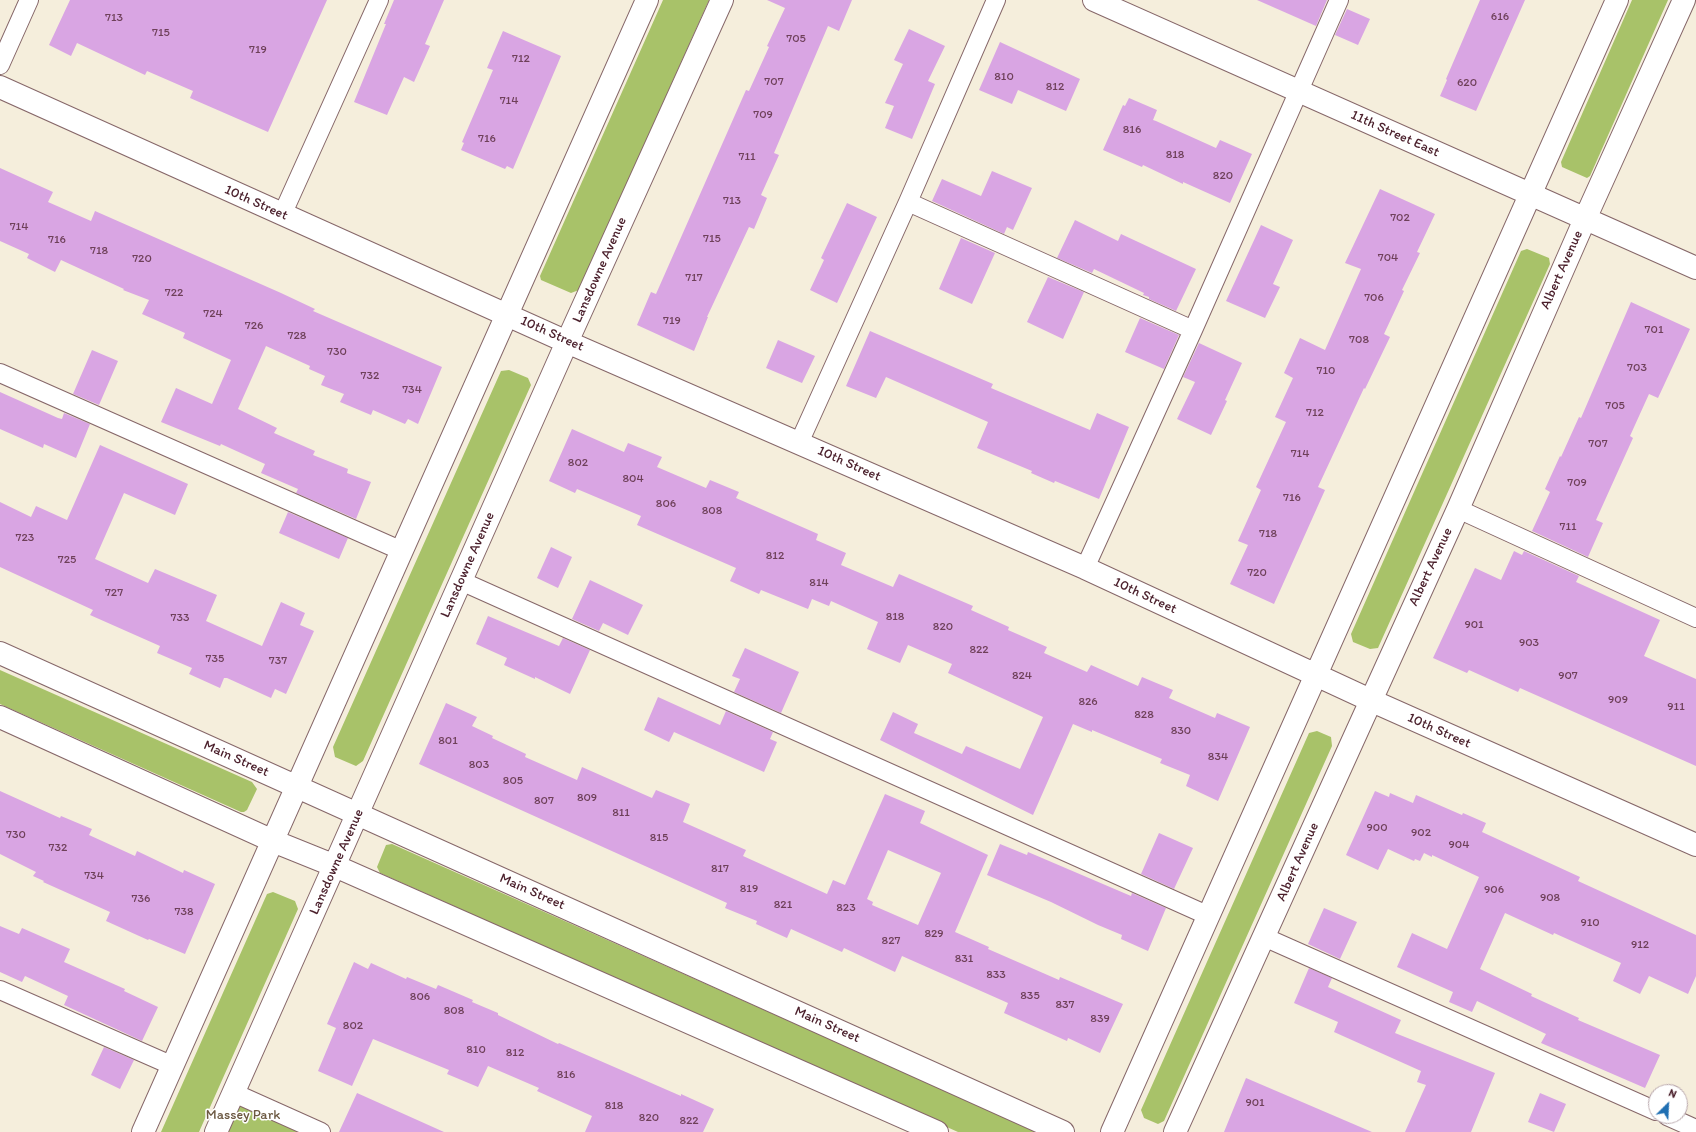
<!DOCTYPE html>
<html>
<head>
<meta charset="utf-8">
<style>
  body { margin:0 }
  #map { position:relative; width:1696px; height:1132px; overflow:hidden; background:#f5eedc; font-family:Itim,sans-serif }
  canvas { display:block }
  .north { position:absolute; left:1648px; top:1084px; width:40px; height:40px; box-sizing:border-box; background:#fff; border:1px solid #b7a5aa; border-radius:50%; rotate:24deg; font-size:11px; font-weight:700; line-height:16px; text-align:center; color:#4a1f2b }
  .north::after { content:''; display:block; margin:auto; width:14px; height:18px; background:#1f6fb2; clip-path:polygon(50% 0,100% 100%,50% 72%,0 100%) }
</style>
</head>
<body>
<div id="map">
<canvas width="1696" height="1132"></canvas>
<div class="north">N</div>
</div>
<script>
const g = document.querySelector('canvas').getContext('2d');
g.lineJoin = 'round';
function fillPath(path, color) { g.fillStyle = color; g.fill(path, 'evenodd'); }
const toPath = rows => new Path2D(rows.map(r => 'M' + r).join(''));
function stroke(path, color, width, dash) { g.strokeStyle = color; g.lineWidth = width; g.lineCap = dash ? 'butt' : 'round'; g.setLineDash(dash || []); g.stroke(path); }
function drawText(font, color, halo, rows, align = 'center') {
  g.font = font + ' Itim,sans-serif'; g.lineWidth = 3; g.setLineDash([]); g.textBaseline = 'middle'; g.strokeStyle = halo; g.fillStyle = color; for (const [text, x, y, turn = 0] of rows) {
    g.save(); g.translate(x, y); g.rotate((+turn || 0) * Math.PI / 180); g.textAlign = isNaN(turn) ? turn : align; if (halo) g.strokeText(text, 0, 0); g.fillText(text, 0, 0); g.restore();
  }
}
fillPath(toPath([
  [663,0,709,0,579,290,571,293,541,280,540,276],
  [1632,0,1668,0,1590,176,1587,178,1562,167,1561,162],
  [1527,249,1549,258,1550,264,1378,648,1370,649,1353,642,1351,634,1521,251],
  [509,370,528,378,531,385,363,761,356,766,335,757,333,747,501,371],
  [0,670,252,782,257,789,247,810,244,812,241,812,0,704],
  [1317,731,1331,737,1332,746,1164,1121,1158,1124,1144,1118,1141,1110,1309,733],
  [392,844,1038,1132,958,1132,380,873,377,867,386,845],
  [273,892,295,901,298,909,199,1132,161,1132,267,894],
  [234,1093,321,1132,216,1132]
]), '#a8c269');
fillPath(toPath([
  [70,0,327,0,268,132,190,98,193,91,147,71,145,75,77,43,71,56,49,45],
  [394,0,444,0,425,44,430,46,414,82,404,77,387,115,354,102,386,24,384,24],
  [767,0,852,0,839,31,828,26,774,153,779,155,761,195,767,198,754,229,749,227,707,317,708,317,694,351,637,325,651,292,656,294,746,90,749,91,769,47,767,46,785,8],
  [1257,0,1327,0,1316,26],
  [1480,0,1525,0,1476,111,1440,96,1447,80,1446,79],
  [1347,9,1370,19,1358,45,1335,35],
  [909,29,945,46,928,81,935,84,912,139,885,128,894,106,885,103,903,64,894,60],
  [503,31,561,56,513,169,507,166,505,169,461,150,464,143,462,142,493,70,487,68],
  [1000,42,1080,79,1066,111,1018,90,1012,104,979,90],
  [1129,98,1157,110,1153,120,1156,121,1216,148,1220,140,1252,154,1230,203,1183,182,1183,184,1143,165,1142,167,1103,150,1123,105,1125,106],
  [0,168,53,192,48,202,91,221,95,211,281,293,315,309,313,311,442,367,418,424,408,419,405,424,373,410,371,415,340,402,344,394,321,385,325,376,309,369,310,366,266,346,238,409,277,428,274,433,315,451,313,455,348,469,347,473,371,482,356,519,296,493,298,489,261,473,265,464,221,444,220,446,161,422,176,388,212,404,231,360,183,338,185,333,142,314,149,300,123,290,124,289,61,260,55,272,27,258,29,254,0,241],
  [992,171,1032,188,1013,230,1007,227,1004,234,932,201,942,179,981,196],
  [1380,189,1435,214,1417,252,1420,253,1402,290,1404,291,1384,334,1390,337,1365,389,1364,388,1318,487,1325,490,1274,604,1230,584,1248,545,1238,541,1261,490,1256,487,1286,422,1275,417,1293,378,1284,373,1300,338,1325,350,1361,269,1345,263],
  [847,203,877,217,837,303,810,290,824,260,821,258],
  [1075,220,1118,241,1121,234,1196,269,1176,311,1149,299,1149,297,1143,295,1144,293,1094,269,1092,273,1057,258],
  [1261,225,1293,240,1273,284,1280,287,1265,318,1226,301],
  [961,238,995,253,972,304,939,289],
  [1048,277,1084,292,1063,339,1027,322],
  [1631,302,1690,329,1658,398,1649,394,1630,436,1633,438,1596,520,1603,523,1588,557,1532,531,1550,492,1545,489,1560,456,1561,457,1579,417,1581,418],
  [1140,318,1179,335,1164,369,1125,352],
  [870,331,993,384,991,388,1090,430,1097,413,1129,427,1099,499,1055,481,1054,483,1031,473,1032,471,977,448,988,422,886,377,876,398,846,386],
  [778,340,815,356,802,383,766,368],
  [1199,343,1242,363,1225,400,1227,401,1211,435,1177,419,1195,382,1183,377],
  [92,350,118,361,99,405,73,394],
  [0,392,58,418,62,419,64,413,90,424,76,458,44,444,43,448,0,429],
  [572,429,624,452,628,443,662,457,657,467,706,488,710,480,739,492,736,498,818,534,816,540,846,553,841,565,893,587,899,574,973,606,971,610,1009,627,1008,630,1047,647,1044,653,1087,672,1091,665,1138,686,1142,677,1173,690,1169,698,1215,718,1217,713,1250,727,1218,801,1186,786,1190,775,1160,763,1162,759,1092,730,1092,732,1073,724,1033,815,880,740,893,712,918,724,914,733,962,754,966,746,1020,769,1043,717,948,673,952,664,908,645,900,663,867,649,878,622,831,601,829,606,812,599,808,609,761,590,759,594,730,581,736,568,637,525,641,516,577,489,575,493,549,481],
  [100,445,188,484,175,515,124,493,95,559,148,583,155,569,217,595,206,621,262,646,281,602,305,613,300,625,314,631,286,694,275,689,271,698,227,678,224,678,220,688,189,674,192,668,157,653,160,646,90,615,93,610,0,567,0,502,31,517,36,506,67,520],
  [288,512,348,538,339,559,279,533],
  [551,547,572,557,558,588,537,578],
  [1514,551,1522,555,1524,551,1579,576,1576,582,1660,620,1644,656,1696,679,1696,766,1520,688,1518,692,1469,670,1467,673,1433,658,1475,568,1501,580],
  [590,580,643,605,628,635,603,623,599,631,572,619],
  [488,616,559,646,563,638,590,650,570,694,535,677,535,679,504,665,507,658,476,644],
  [745,648,799,672,781,713,734,692,740,679,732,676],
  [658,697,720,725,726,711,773,732,770,739,777,742,764,772,674,732,669,742,644,730],
  [446,703,477,717,472,726,493,736,492,738,526,754,525,757,577,780,582,767,652,798,656,790,690,804,683,822,746,850,743,856,827,894,833,880,845,885,885,794,925,811,920,823,988,855,955,932,989,947,988,949,1059,980,1060,977,1123,1004,1100,1053,1068,1038,1067,1041,1004,1013,1008,1003,902,956,895,972,844,948,842,952,791,929,787,938,756,924,757,921,725,908,727,903,419,764],
  [888,850,941,873,918,925,872,905,873,902,867,899],
  [0,791,60,818,61,816,92,829,89,835,135,856,137,851,183,873,184,870,215,884,185,954,149,939,148,940,106,921,110,912,43,882,44,881,33,876,36,872,0,854],
  [1375,791,1389,797,1390,793,1413,803,1416,795,1462,815,1463,813,1486,823,1482,832,1580,877,1578,881,1696,935,1696,976,1688,994,1649,976,1640,994,1613,981,1621,963,1554,933,1553,935,1505,913,1480,969,1532,994,1531,996,1579,1018,1578,1020,1660,1055,1645,1088,1541,1043,1546,1034,1477,1001,1472,1012,1449,1002,1453,992,1397,967,1412,933,1447,949,1479,877,1432,855,1432,857,1424,853,1420,861,1415,859,1414,861,1388,849,1378,870,1346,855],
  [1159,833,1193,848,1174,889,1141,874],
  [1000,844,1027,855,1028,852,1131,896,1132,893,1166,908,1148,951,1121,939,1122,935,1098,925,1051,902,987,875],
  [1324,908,1357,922,1340,959,1308,944],
  [0,926,19,934,22,928,70,949,64,962,125,989,124,991,158,1007,142,1041,64,1005,68,996,25,976,22,982,0,972],
  [354,962,368,969,371,963,406,979,407,977,436,989,438,985,473,1000,472,1002,498,1013,498,1015,558,1044,559,1043,681,1096,681,1094,714,1109,703,1132,585,1132,592,1116,537,1091,539,1088,488,1066,478,1087,447,1074,449,1070,373,1039,352,1086,318,1071,336,1028,327,1024],
  [1309,968,1332,978,1328,987,1401,1020,1395,1033,1495,1073,1471,1132,1405,1132,1426,1085,1417,1082,1421,1071,1334,1032,1338,1022,1294,1003],
  [104,1047,134,1060,120,1089,91,1075],
  [1246,1078,1372,1132,1224,1132],
  [357,1093,444,1132,339,1132],
  [1540,1093,1566,1104,1554,1132,1528,1122]
]), '#d9a5e3');
const lane = toPath([
  [0,65,29,0],
  [908,202,1193,330],
  [282,215,379,0],
  [0,373,402,551],
  [799,443,908,202,996,0],
  [1458,509,1696,618],
  [1085,568,1193,330,1339,0],
  [461,581,1209,916],
  [1264,937,1656,1111],
  [0,990,173,1066],
  [234,1093,321,1132],
  [1667,1116,1696,1129]
]);
const street = toPath([
  [1094,0,1696,268],
  [0,87,567,342,1085,568,1370,700,1696,845],
  [0,653,1063,1132],
  [0,717,273,841,335,866,937,1132],
  [143,1132,647,0],
  [216,1132,567,342,722,0],
  [1112,1132,1617,0],
  [1175,1132,1458,509,1585,219,1684,0]
]);
stroke(lane, '#866769', 20);
stroke(street, '#866769', 24);
stroke(lane, '#fff', 18);
stroke(street, '#fff', 22);
drawText('12px', '#6e4059', null, [
  ["616",1500,17],
  ["713",114,18],
  ["715",161,33],
  ["705",796,39],
  ["719",258,50],
  ["712",521,59],
  ["810",1004,77],
  ["707",774,82],
  ["620",1467,83],
  ["812",1055,87],
  ["714",509,101],
  ["709",763,115],
  ["816",1132,130],
  ["716",487,139],
  ["818",1175,155],
  ["711",747,157],
  ["820",1223,176],
  ["713",732,201],
  ["702",1400,218],
  ["714",19,227],
  ["715",712,239],
  ["716",57,240],
  ["718",99,251],
  ["704",1388,258],
  ["720",142,259],
  ["717",694,278],
  ["722",174,293],
  ["706",1374,298],
  ["724",213,314],
  ["719",672,321],
  ["726",254,326],
  ["701",1654,330],
  ["728",297,336],
  ["708",1359,340],
  ["730",337,352],
  ["703",1637,368],
  ["710",1326,371],
  ["732",370,376],
  ["734",412,390],
  ["705",1615,406],
  ["712",1315,413],
  ["707",1598,444],
  ["714",1300,454],
  ["802",578,463],
  ["804",633,479],
  ["709",1577,483],
  ["716",1292,498],
  ["806",666,504],
  ["808",712,511],
  ["711",1568,527],
  ["718",1268,534],
  ["723",25,538],
  ["812",775,556],
  ["725",67,560],
  ["720",1257,573],
  ["814",819,583],
  ["727",114,593],
  ["818",895,617],
  ["733",180,618],
  ["901",1474,625],
  ["820",943,627],
  ["903",1529,643],
  ["822",979,650],
  ["735",215,659],
  ["737",278,661],
  ["824",1022,676],
  ["907",1568,676],
  ["909",1618,700],
  ["826",1088,702],
  ["911",1676,707],
  ["828",1144,715],
  ["830",1181,731],
  ["801",448,741],
  ["834",1218,757],
  ["803",479,765],
  ["805",513,781],
  ["809",587,798],
  ["807",544,801],
  ["811",621,813],
  ["900",1377,828],
  ["902",1421,833],
  ["730",16,835],
  ["815",659,838],
  ["904",1459,845],
  ["732",58,848],
  ["817",720,869],
  ["734",94,876],
  ["819",749,889],
  ["906",1494,890],
  ["908",1550,898],
  ["736",141,899],
  ["821",783,905],
  ["823",846,908],
  ["738",184,912],
  ["910",1590,923],
  ["829",934,934],
  ["827",891,941],
  ["912",1640,945],
  ["831",964,959],
  ["833",996,975],
  ["835",1030,996],
  ["806",420,997],
  ["837",1065,1005],
  ["808",454,1011],
  ["839",1100,1019],
  ["802",353,1026],
  ["810",476,1050],
  ["812",515,1053],
  ["816",566,1075],
  ["901",1255,1103],
  ["818",614,1106],
  ["820",649,1118],
  ["822",689,1121]
]);
drawText('14px', '#4a1f2b', '#fff', [
  ["11th Street East",1395,134,24],
  ["10th Street",256,203,24],
  ["Lansdowne Avenue",600,270,-66],
  ["Albert Avenue",1562,270,-66],
  ["10th Street",552,334,24],
  ["10th Street",849,464,24],
  ["Lansdowne Avenue",468,565,-66],
  ["Albert Avenue",1431,567,-65],
  ["10th Street",1145,596,25],
  ["10th Street",1439,731,24],
  ["Main Street",236,759,24],
  ["Lansdowne Avenue",337,862,-66],
  ["Albert Avenue",1298,862,-66],
  ["Main Street",532,892,24],
  ["Main Street",827,1025,24]
]);
drawText('14px', '#6b5841', '#fff', [
  ["Massey Park",243,1115]
]);
</script>
</body>
</html>
